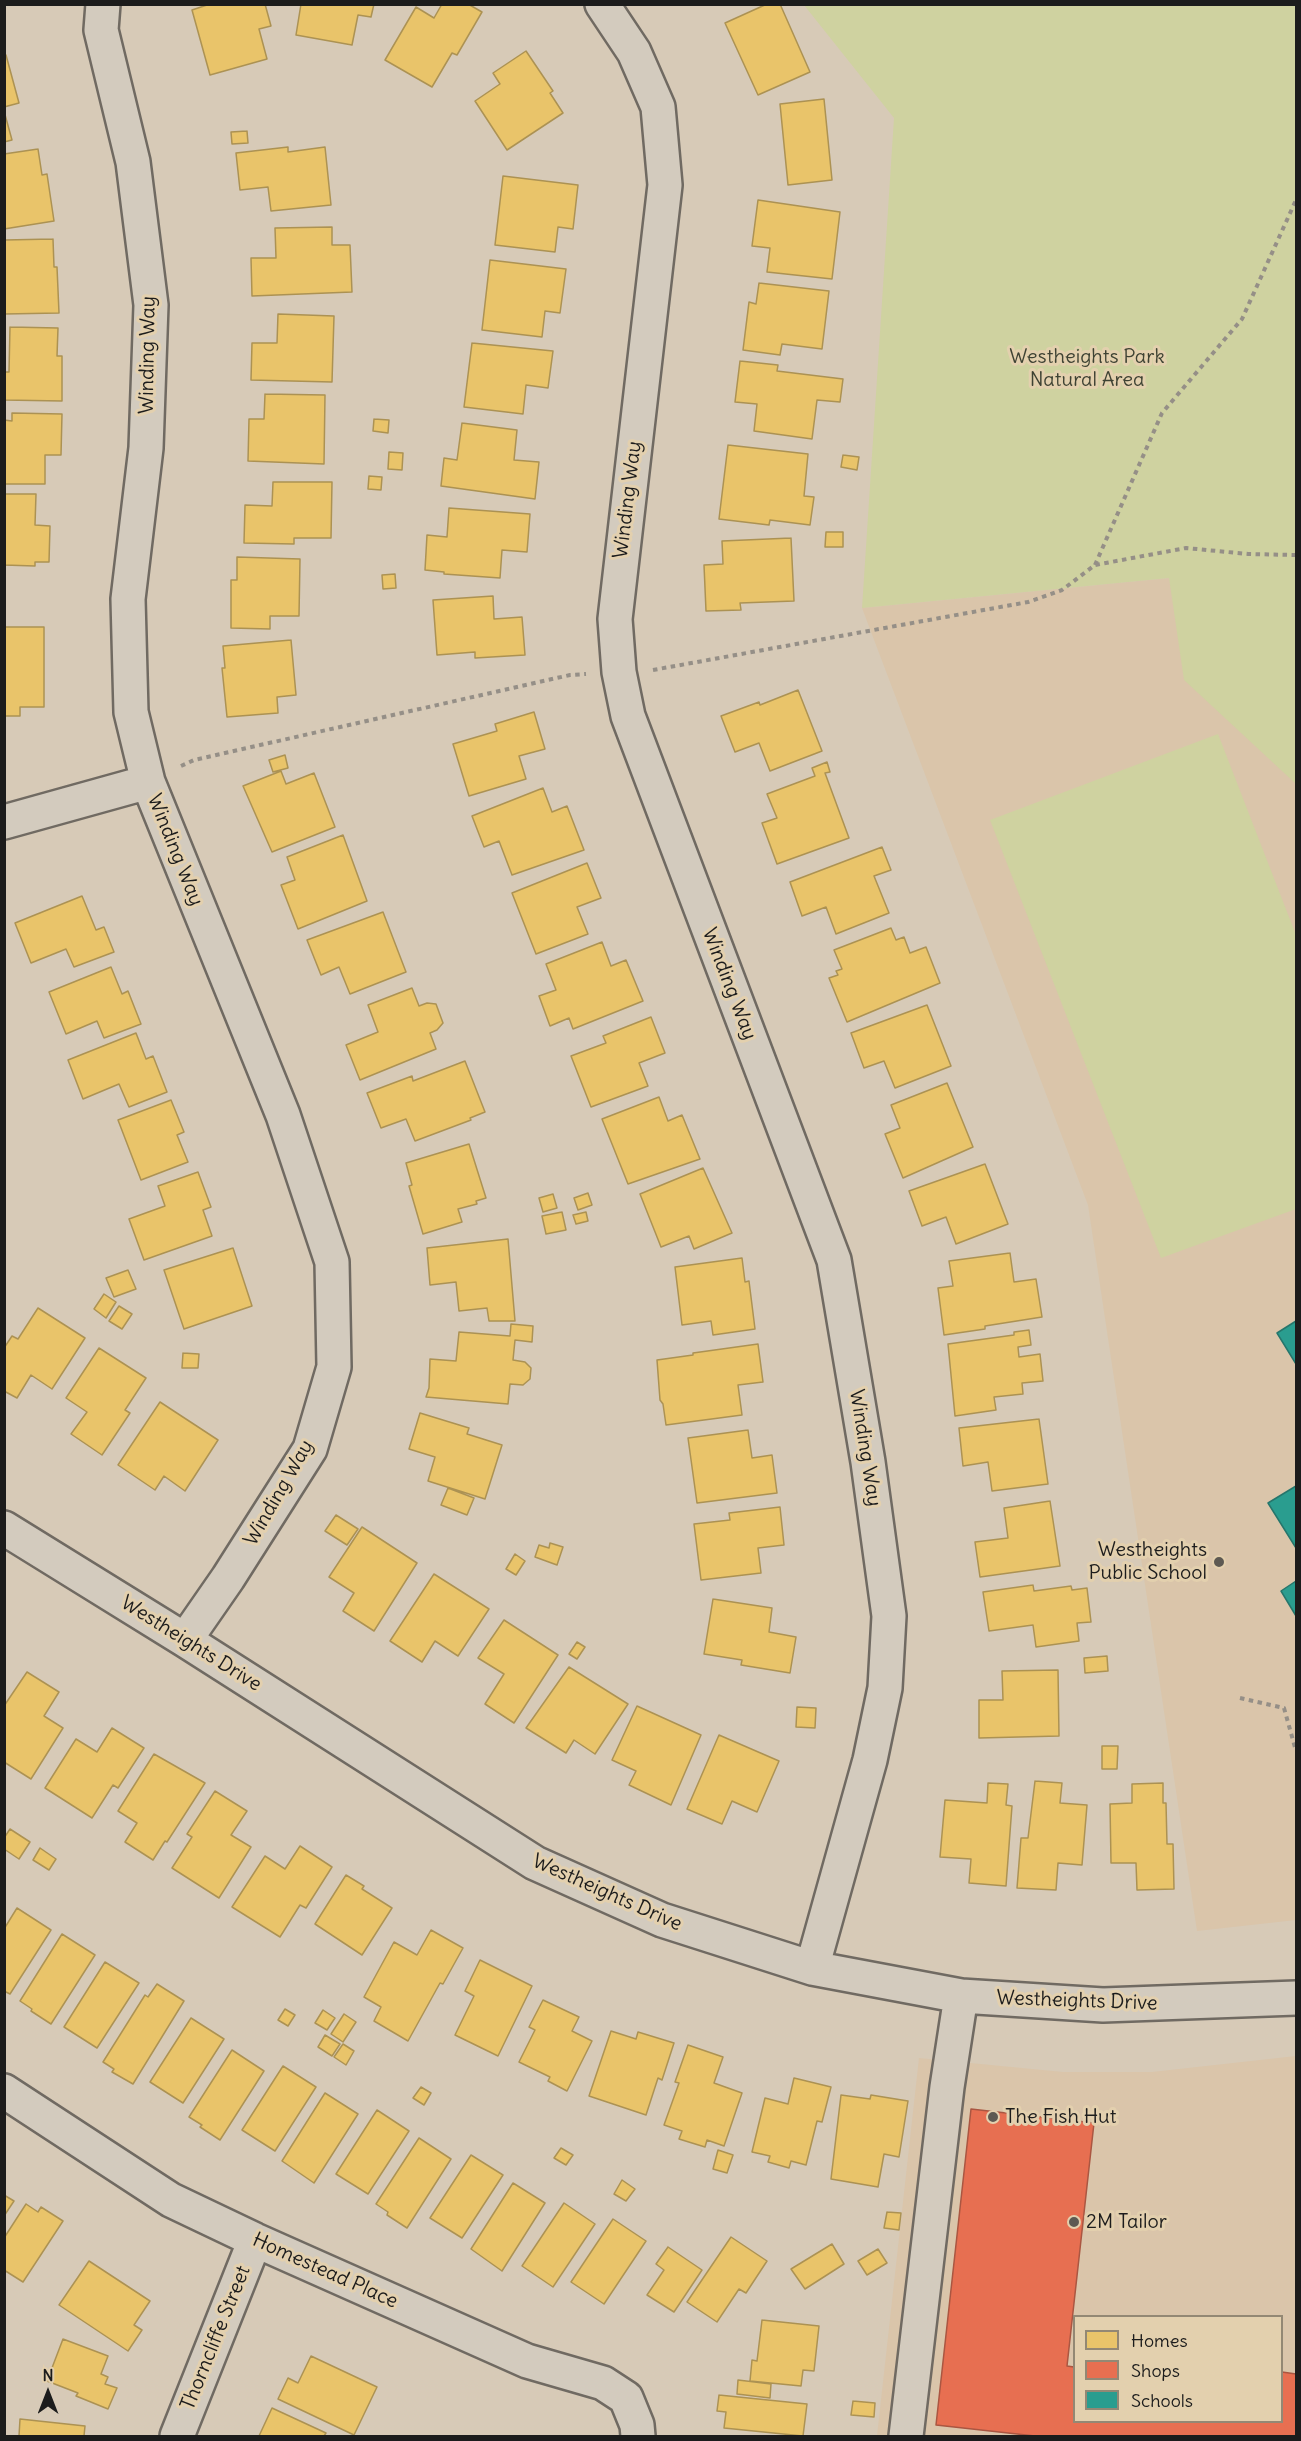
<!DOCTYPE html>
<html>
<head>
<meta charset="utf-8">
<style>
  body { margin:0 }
  #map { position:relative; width:1301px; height:2441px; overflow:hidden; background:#d7cab7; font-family:Delius,sans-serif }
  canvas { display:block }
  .frame { position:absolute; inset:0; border:6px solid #1c1c1c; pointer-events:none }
  .legend { position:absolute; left:1073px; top:2315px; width:210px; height:108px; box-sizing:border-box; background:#e3d0ae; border:2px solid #938874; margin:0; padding:8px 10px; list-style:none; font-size:18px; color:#1c1c1c }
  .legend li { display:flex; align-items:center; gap:12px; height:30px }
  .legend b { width:30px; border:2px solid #938874 }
  .north { position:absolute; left:18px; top:2363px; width:60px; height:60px; -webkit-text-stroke:4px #e3d0ae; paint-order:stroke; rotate:0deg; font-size:16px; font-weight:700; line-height:24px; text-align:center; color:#1c1c1c }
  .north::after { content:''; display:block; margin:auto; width:21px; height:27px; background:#1c1c1c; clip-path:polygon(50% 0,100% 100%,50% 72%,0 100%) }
</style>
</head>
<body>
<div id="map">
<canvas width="1301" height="2441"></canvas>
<div class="frame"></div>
<ul class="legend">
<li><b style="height:16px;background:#e9c46a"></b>Homes</li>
<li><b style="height:16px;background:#e76f51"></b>Shops</li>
<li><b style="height:16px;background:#2a9d8f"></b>Schools</li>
</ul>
<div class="north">N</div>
</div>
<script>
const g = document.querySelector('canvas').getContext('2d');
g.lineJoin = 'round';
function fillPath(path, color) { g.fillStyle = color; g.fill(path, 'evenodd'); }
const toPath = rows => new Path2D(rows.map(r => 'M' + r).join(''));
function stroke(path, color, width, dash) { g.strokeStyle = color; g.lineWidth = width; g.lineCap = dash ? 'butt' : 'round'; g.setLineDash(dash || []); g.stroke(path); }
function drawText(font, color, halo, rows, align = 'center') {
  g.font = font + ' Delius,sans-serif'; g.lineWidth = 6; g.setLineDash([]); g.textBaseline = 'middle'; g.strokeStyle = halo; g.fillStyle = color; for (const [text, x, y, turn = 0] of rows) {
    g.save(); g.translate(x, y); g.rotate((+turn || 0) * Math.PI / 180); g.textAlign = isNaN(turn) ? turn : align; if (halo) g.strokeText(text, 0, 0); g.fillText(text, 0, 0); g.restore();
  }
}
fillPath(toPath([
  [1169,578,1296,752,1296,1920,1197,1931,1088,1205,862,608],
  [1296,2056,1296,2436,877,2436,919,2058,1063,2072,1152,2072],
  [1074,2316,1282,2316,1282,2422,1074,2422]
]), '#dac5aa');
fillPath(toPath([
  [804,5,1296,5,1296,784,1184,680,1169,578,862,608,894,118],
  [1218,734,1296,935,1296,1209,1161,1258,990,820]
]), '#cfd2a0');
const homes = toPath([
  [210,4,265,4,271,26,259,29,267,59,210,75,192,10,210,4],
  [301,4,374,4,371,17,358,15,352,45,296,35,301,4],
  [442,4,468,4,482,12,457,55,452,53,432,87,385,60,416,7,434,18,442,4],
  [767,4,780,4,810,72,758,95,725,23,767,4],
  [526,51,553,91,550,93,563,113,507,150,475,101,500,84,493,73,526,51],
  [6,55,19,103,4,107,4,56,6,55],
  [824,99,832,180,788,185,780,104,824,99],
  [4,111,12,140,4,142,4,111],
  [247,131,248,143,232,144,231,132,247,131],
  [288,147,288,152,325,147,331,205,271,211,268,187,240,190,236,153,288,147],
  [38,149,42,175,47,174,54,221,4,229,4,154,38,149],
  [503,176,578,185,573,229,558,227,555,252,495,245,503,176],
  [758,200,840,212,832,279,767,272,770,248,752,246,758,200],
  [332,227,332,245,350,245,352,292,252,296,251,258,276,258,275,228,332,227],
  [53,239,54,267,57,267,59,313,4,314,5,240,53,239],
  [490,260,566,269,560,313,545,311,542,337,482,330,490,260],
  [759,283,829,291,822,349,782,344,780,355,743,350,749,302,756,304,759,283],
  [278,314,334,316,332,382,251,380,252,343,277,343,278,314],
  [10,327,58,328,57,356,62,356,62,401,4,400,4,372,9,372,10,327],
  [472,343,553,351,548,388,526,385,523,414,464,407,472,343],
  [740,361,778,365,777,371,843,379,840,402,817,400,812,439,754,431,757,404,735,402,740,361],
  [265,394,325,395,324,464,248,461,249,419,264,419,265,394],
  [12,413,62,414,61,455,45,455,45,484,4,484,4,420,12,421,12,413],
  [374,419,389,420,388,433,373,431,374,419],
  [462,423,517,430,514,460,539,462,535,499,441,486,444,458,457,460,462,423],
  [728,445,808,454,804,496,814,497,810,525,770,520,769,525,719,519,728,445],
  [389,452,403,453,402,470,388,469,389,452],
  [843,455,859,457,857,470,841,467,843,455],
  [369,476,382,477,381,490,368,489,369,476],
  [273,482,332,482,331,538,294,538,294,544,244,543,245,505,272,506,273,482],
  [4,494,36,494,35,525,50,526,49,562,35,562,35,566,4,565,4,494],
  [449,508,530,514,527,552,502,550,500,578,444,574,444,572,425,570,427,535,447,537,449,508],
  [826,532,843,532,843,547,825,547,826,532],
  [791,538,794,601,740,603,741,610,706,611,704,565,723,564,722,541,791,538],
  [237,557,300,559,299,616,270,616,270,629,231,628,231,580,237,580,237,557],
  [395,574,396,588,383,589,382,575,395,574],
  [493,596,494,619,522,617,525,655,475,658,475,652,437,655,433,600,493,596],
  [4,627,44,627,44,707,20,707,20,716,4,716,4,627],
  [291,640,296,695,277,697,278,713,227,717,222,668,225,668,223,646,291,640],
  [798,690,822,751,770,771,759,743,735,752,721,716,759,702,760,705,798,690],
  [534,712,545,749,519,756,526,779,469,796,453,744,497,731,495,724,534,712],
  [285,755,288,768,273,772,269,760,285,755],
  [827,762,830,772,825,773,849,838,777,864,762,823,777,818,767,794,815,776,812,768,827,762],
  [281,771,286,784,314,773,335,827,272,852,243,786,281,771],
  [543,788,552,812,567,806,584,850,512,875,499,841,484,847,472,816,543,788],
  [343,835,367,901,298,929,281,885,295,880,287,857,343,835],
  [882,847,891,870,874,876,889,913,836,934,826,907,802,916,790,882,882,847],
  [587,863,601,898,577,907,588,934,536,954,512,893,587,863],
  [82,896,96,930,104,927,114,952,74,967,66,949,31,963,15,923,82,896],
  [383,912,406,972,350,994,339,967,321,975,307,940,383,912],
  [891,928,896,940,904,937,910,953,926,947,940,983,847,1022,829,978,838,975,836,971,842,969,834,950,891,928],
  [602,942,611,966,626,960,643,1001,573,1029,569,1018,550,1026,539,996,556,990,546,964,602,942],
  [111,967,122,994,128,991,141,1024,104,1038,97,1021,66,1034,49,992,111,967],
  [412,988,419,1006,427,1003,436,1004,443,1023,437,1030,430,1033,436,1049,360,1080,346,1045,378,1032,368,1005,412,988],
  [927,1005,951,1066,895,1088,884,1061,864,1068,851,1033,927,1005],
  [651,1017,665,1053,639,1063,648,1086,591,1107,571,1056,606,1043,603,1036,651,1017],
  [136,1033,146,1059,153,1056,167,1092,129,1107,119,1084,83,1099,68,1060,136,1033],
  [465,1061,485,1112,470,1118,471,1120,415,1141,406,1119,381,1128,367,1093,412,1076,413,1081,465,1061],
  [947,1083,973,1147,903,1178,885,1134,900,1128,891,1105,947,1083],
  [659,1097,668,1121,682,1115,700,1159,628,1184,602,1119,659,1097],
  [171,1100,184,1132,177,1135,188,1162,141,1180,118,1120,171,1100],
  [469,1144,486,1198,476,1201,477,1204,458,1209,462,1222,423,1234,409,1186,412,1185,406,1163,469,1144],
  [985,1164,1008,1224,956,1244,946,1217,922,1226,909,1191,985,1164],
  [703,1168,732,1233,694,1249,689,1236,661,1247,640,1194,703,1168],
  [198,1172,211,1207,203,1210,212,1236,144,1260,129,1219,165,1206,158,1186,198,1172],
  [588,1193,592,1205,578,1210,574,1198,588,1193],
  [553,1194,557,1208,543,1212,539,1198,553,1194],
  [562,1212,566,1230,546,1234,542,1216,562,1212],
  [586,1212,588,1221,576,1224,573,1215,586,1212],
  [508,1239,515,1321,489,1321,487,1308,459,1311,456,1282,430,1285,427,1248,508,1239],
  [233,1248,252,1306,184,1329,164,1270,233,1248],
  [1010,1253,1014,1282,1036,1279,1042,1317,985,1326,985,1329,944,1335,938,1288,953,1286,949,1261,1010,1253],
  [742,1258,745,1282,749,1281,755,1329,713,1335,711,1321,682,1325,675,1267,742,1258],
  [128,1270,136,1289,114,1297,106,1278,128,1270],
  [104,1294,116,1302,106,1318,94,1309,104,1294],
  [119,1306,132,1314,122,1329,109,1321,119,1306],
  [38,1308,85,1338,52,1389,31,1375,17,1398,4,1391,4,1348,12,1336,18,1339,38,1308],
  [511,1324,533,1326,532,1342,515,1340,513,1360,525,1362,531,1368,530,1379,523,1385,510,1384,508,1404,426,1397,429,1388,430,1359,456,1361,459,1332,510,1336,511,1324],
  [1029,1330,1031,1345,1018,1347,1019,1357,1040,1354,1043,1381,1022,1383,1023,1394,994,1397,996,1410,955,1416,948,1344,1014,1335,1014,1332,1029,1330],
  [758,1344,763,1382,738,1385,742,1415,666,1425,663,1404,660,1400,657,1360,693,1355,693,1353,758,1344],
  [99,1348,146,1378,125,1410,130,1413,102,1455,71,1434,87,1412,66,1398,99,1348],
  [183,1353,199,1354,198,1368,182,1368,183,1353],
  [160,1402,218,1440,185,1491,164,1476,155,1490,118,1465,160,1402],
  [420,1413,469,1428,467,1434,502,1445,485,1499,428,1481,435,1457,409,1449,420,1413],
  [1039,1419,1048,1484,992,1491,988,1462,963,1466,959,1428,1039,1419],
  [748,1430,752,1458,772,1455,777,1493,697,1503,688,1438,748,1430],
  [448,1488,474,1498,467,1515,441,1505,448,1488],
  [1050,1501,1060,1566,980,1577,975,1542,1008,1538,1004,1508,1050,1501],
  [780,1507,784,1545,758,1548,761,1573,701,1580,694,1524,730,1520,729,1513,780,1507],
  [336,1515,358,1529,347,1545,325,1531,336,1515],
  [362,1527,417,1563,374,1631,343,1611,354,1593,329,1577,362,1527],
  [550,1543,563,1547,557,1565,535,1557,539,1545,549,1548,550,1543],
  [515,1554,525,1561,516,1575,506,1569,515,1554],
  [434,1574,489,1609,458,1656,435,1641,422,1662,390,1641,434,1574],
  [1033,1585,1034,1591,1071,1586,1072,1590,1087,1588,1091,1622,1077,1623,1079,1641,1036,1647,1033,1625,989,1631,983,1592,1033,1585],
  [713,1599,772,1608,769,1632,796,1637,790,1673,741,1665,742,1660,704,1654,713,1599],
  [504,1620,558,1655,514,1723,485,1704,504,1674,478,1658,504,1620],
  [577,1642,585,1647,577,1659,569,1654,577,1642],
  [1107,1656,1108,1671,1085,1673,1084,1658,1107,1656],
  [569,1667,628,1704,595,1754,574,1740,566,1753,526,1728,569,1667],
  [1058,1670,1059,1736,979,1738,979,1700,1003,1700,1002,1671,1058,1670],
  [27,1672,59,1692,44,1716,63,1728,31,1779,4,1762,4,1706,27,1672],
  [637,1706,701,1735,671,1805,629,1785,636,1771,612,1760,637,1706],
  [797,1707,816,1708,815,1728,796,1727,797,1707],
  [112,1728,144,1748,118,1788,113,1785,92,1818,45,1788,76,1739,97,1752,112,1728],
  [719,1735,779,1761,757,1812,732,1801,722,1824,687,1809,719,1735],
  [1102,1746,1118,1746,1117,1769,1102,1769,1102,1746],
  [154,1754,205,1783,167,1842,165,1841,153,1860,125,1842,137,1823,118,1811,154,1754],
  [1035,1781,1062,1783,1060,1803,1087,1805,1082,1865,1058,1863,1056,1890,1017,1888,1021,1838,1028,1838,1035,1781],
  [988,1783,1008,1784,1006,1805,1012,1806,1006,1886,969,1883,971,1859,940,1857,945,1800,987,1803,988,1783],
  [1163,1783,1163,1803,1166,1803,1167,1844,1173,1844,1174,1889,1137,1890,1136,1863,1111,1863,1110,1804,1132,1803,1132,1784,1163,1783],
  [215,1791,247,1811,231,1835,251,1847,219,1898,172,1868,192,1837,187,1834,215,1791],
  [10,1829,30,1842,19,1859,4,1849,4,1838,10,1829],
  [300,1846,332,1867,306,1908,300,1905,280,1937,232,1907,265,1856,285,1869,300,1846],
  [40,1848,56,1859,49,1870,33,1860,40,1848],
  [346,1875,364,1886,362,1889,392,1908,362,1955,315,1924,346,1875],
  [17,1908,51,1930,10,1994,4,1991,4,1929,17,1908],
  [431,1930,463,1948,443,1984,440,1983,408,2041,374,2021,381,2007,364,1997,394,1942,417,1955,431,1930],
  [62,1934,95,1955,51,2024,31,2011,32,2009,20,2001,62,1934],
  [480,1960,532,1986,498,2056,455,2035,474,1996,465,1991,480,1960],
  [105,1962,139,1983,97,2048,64,2027,105,1962],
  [157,1984,184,2001,133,2084,112,2072,114,2069,103,2062,145,1995,148,1997,157,1984],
  [543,2000,579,2017,572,2031,592,2041,567,2091,548,2081,550,2077,519,2062,535,2030,529,2027,543,2000],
  [285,2009,295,2015,288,2026,278,2020,285,2009],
  [323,2010,335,2018,327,2030,315,2023,323,2010],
  [344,2014,356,2022,343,2042,331,2034,344,2014],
  [191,2018,224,2039,183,2103,150,2082,191,2018],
  [611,2031,636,2039,638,2032,674,2043,662,2080,658,2078,646,2115,589,2096,611,2031],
  [325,2035,340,2044,332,2056,318,2047,325,2035],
  [343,2044,354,2051,346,2065,334,2057,343,2044],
  [688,2045,723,2057,714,2083,742,2093,724,2146,707,2140,705,2147,679,2139,682,2131,664,2125,679,2083,675,2082,688,2045],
  [232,2050,264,2071,220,2140,200,2127,202,2125,189,2117,232,2050],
  [283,2066,316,2087,275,2151,242,2130,283,2066],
  [794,2078,831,2087,822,2122,817,2121,806,2165,791,2161,789,2168,768,2162,770,2156,752,2152,765,2098,788,2104,794,2078],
  [421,2087,431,2093,424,2105,413,2098,421,2087],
  [325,2093,358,2114,314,2183,282,2161,325,2093],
  [841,2095,870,2099,871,2095,908,2101,899,2157,884,2154,878,2187,831,2179,841,2095],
  [377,2110,409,2131,368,2194,336,2174,377,2110],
  [419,2138,451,2159,407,2228,387,2215,388,2212,376,2204,419,2138],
  [561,2148,573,2155,566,2165,554,2158,561,2148],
  [718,2150,733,2155,727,2173,713,2169,718,2150],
  [471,2155,503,2175,462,2238,430,2218,471,2155],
  [622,2180,635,2189,626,2201,614,2194,622,2180],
  [513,2183,545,2203,502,2271,471,2249,513,2183],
  [4,2195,14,2201,4,2216,4,2195],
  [564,2203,595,2224,553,2287,522,2266,564,2203],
  [26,2204,38,2212,41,2207,63,2221,23,2282,4,2270,4,2238,26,2204],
  [887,2212,901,2213,899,2230,884,2228,887,2212],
  [613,2219,646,2241,604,2304,571,2282,613,2219],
  [731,2237,767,2261,746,2293,739,2289,717,2322,687,2302,731,2237],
  [832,2244,844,2264,805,2289,791,2269,832,2244],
  [668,2247,702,2270,674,2312,647,2295,664,2270,656,2264,668,2247],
  [878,2249,887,2263,867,2275,858,2261,878,2249],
  [89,2261,150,2301,134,2325,142,2330,128,2351,59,2305,89,2261],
  [762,2320,819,2326,814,2371,803,2370,801,2386,750,2381,752,2360,757,2361,762,2320],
  [63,2339,108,2356,101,2374,108,2377,105,2384,117,2388,108,2409,76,2396,78,2393,47,2381,63,2339],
  [311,2356,377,2387,354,2435,278,2399,288,2378,298,2383,311,2356],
  [738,2380,771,2384,770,2398,737,2394,738,2380],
  [719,2395,807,2404,803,2436,724,2428,726,2412,717,2411,719,2395],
  [853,2401,875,2403,874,2417,851,2415,853,2401],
  [272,2408,326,2433,324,2436,259,2436,272,2408],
  [20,2419,85,2426,84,2436,19,2436,20,2419]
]);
fillPath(homes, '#e9c46a');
stroke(homes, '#ac9253', 1.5);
const shops = toPath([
  [971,2109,1094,2123,1067,2366,1074,2367,1074,2422,1282,2422,1282,2372,1296,2374,1296,2436,1035,2436,936,2425,971,2109]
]);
fillPath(shops, '#e76f51');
stroke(shops, '#aa5641', 1.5);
const schools = toPath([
  [1296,1321,1296,1364,1277,1333,1296,1321],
  [1296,1486,1296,1548,1268,1503,1296,1486],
  [1296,1581,1296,1616,1281,1591,1296,1581]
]);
fillPath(schools, '#2a9d8f');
stroke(schools, '#26766c', 1.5);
const minor = toPath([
  [103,4,101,30,133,162,151,305,146,448,128,599,131,712,148,782,283,1115,332,1262,334,1367,310,1449,228,1578,185,1640],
  [602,4,634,52,658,107,665,185,615,619,619,672,628,716,834,1260,868,1462,889,1616,885,1688,870,1760,812,1968],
  [4,822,148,782],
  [4,1528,185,1640,535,1863,662,1920,812,1968,961,1996,1103,2005,1296,1998],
  [4,2091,171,2200,255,2240,527,2361,603,2383,626,2398,637,2425,638,2436],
  [177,2436,255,2240],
  [906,2436,947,2087,961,1996]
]);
stroke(minor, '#706a62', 38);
stroke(toPath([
  [1095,565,1162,413,1242,319,1296,200],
  [653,670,1028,602,1062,590,1095,565,1186,548,1248,554,1296,555],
  [181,766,194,760,570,675,586,674],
  [1240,1698,1284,1708,1296,1751]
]), '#958f87', 4, [4.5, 4.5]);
stroke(minor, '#d3cbbe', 33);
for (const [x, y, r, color] of [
  [1219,1562,6,"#5d5952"],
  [993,2117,6,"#5d5952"],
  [1074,2222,6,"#5d5952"]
]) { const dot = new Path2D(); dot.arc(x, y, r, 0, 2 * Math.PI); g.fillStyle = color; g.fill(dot); stroke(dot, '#e3d0ae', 2); }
drawText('20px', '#1c1c1c', '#e3d0ae', [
  ["Winding Way",148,355,-89],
  ["Winding Way",628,500,-83],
  ["Winding Way",175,850,68],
  ["Winding Way",729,984,69],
  ["Winding Way",865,1448,81],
  ["Winding Way",279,1493,-60],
  ["Westheights Drive",191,1644,32],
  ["Westheights Drive",607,1893,24],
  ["Westheights Drive",1077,2001,2],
  ["Homestead Place",325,2271,24],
  ["Thorncliffe Street",216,2338,-68]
]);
drawText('20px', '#3e4233', '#e3d0ae', [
  ["Westheights Park",1087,357],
  ["Natural Area",1087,380]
]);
drawText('20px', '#1c1c1c', '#e3d0ae', [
  ["Westheights",1207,1550,"right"],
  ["Public School",1207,1573,"right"],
  ["The Fish Hut",1005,2117],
  ["2M Tailor",1086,2222]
], 'left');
</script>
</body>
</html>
